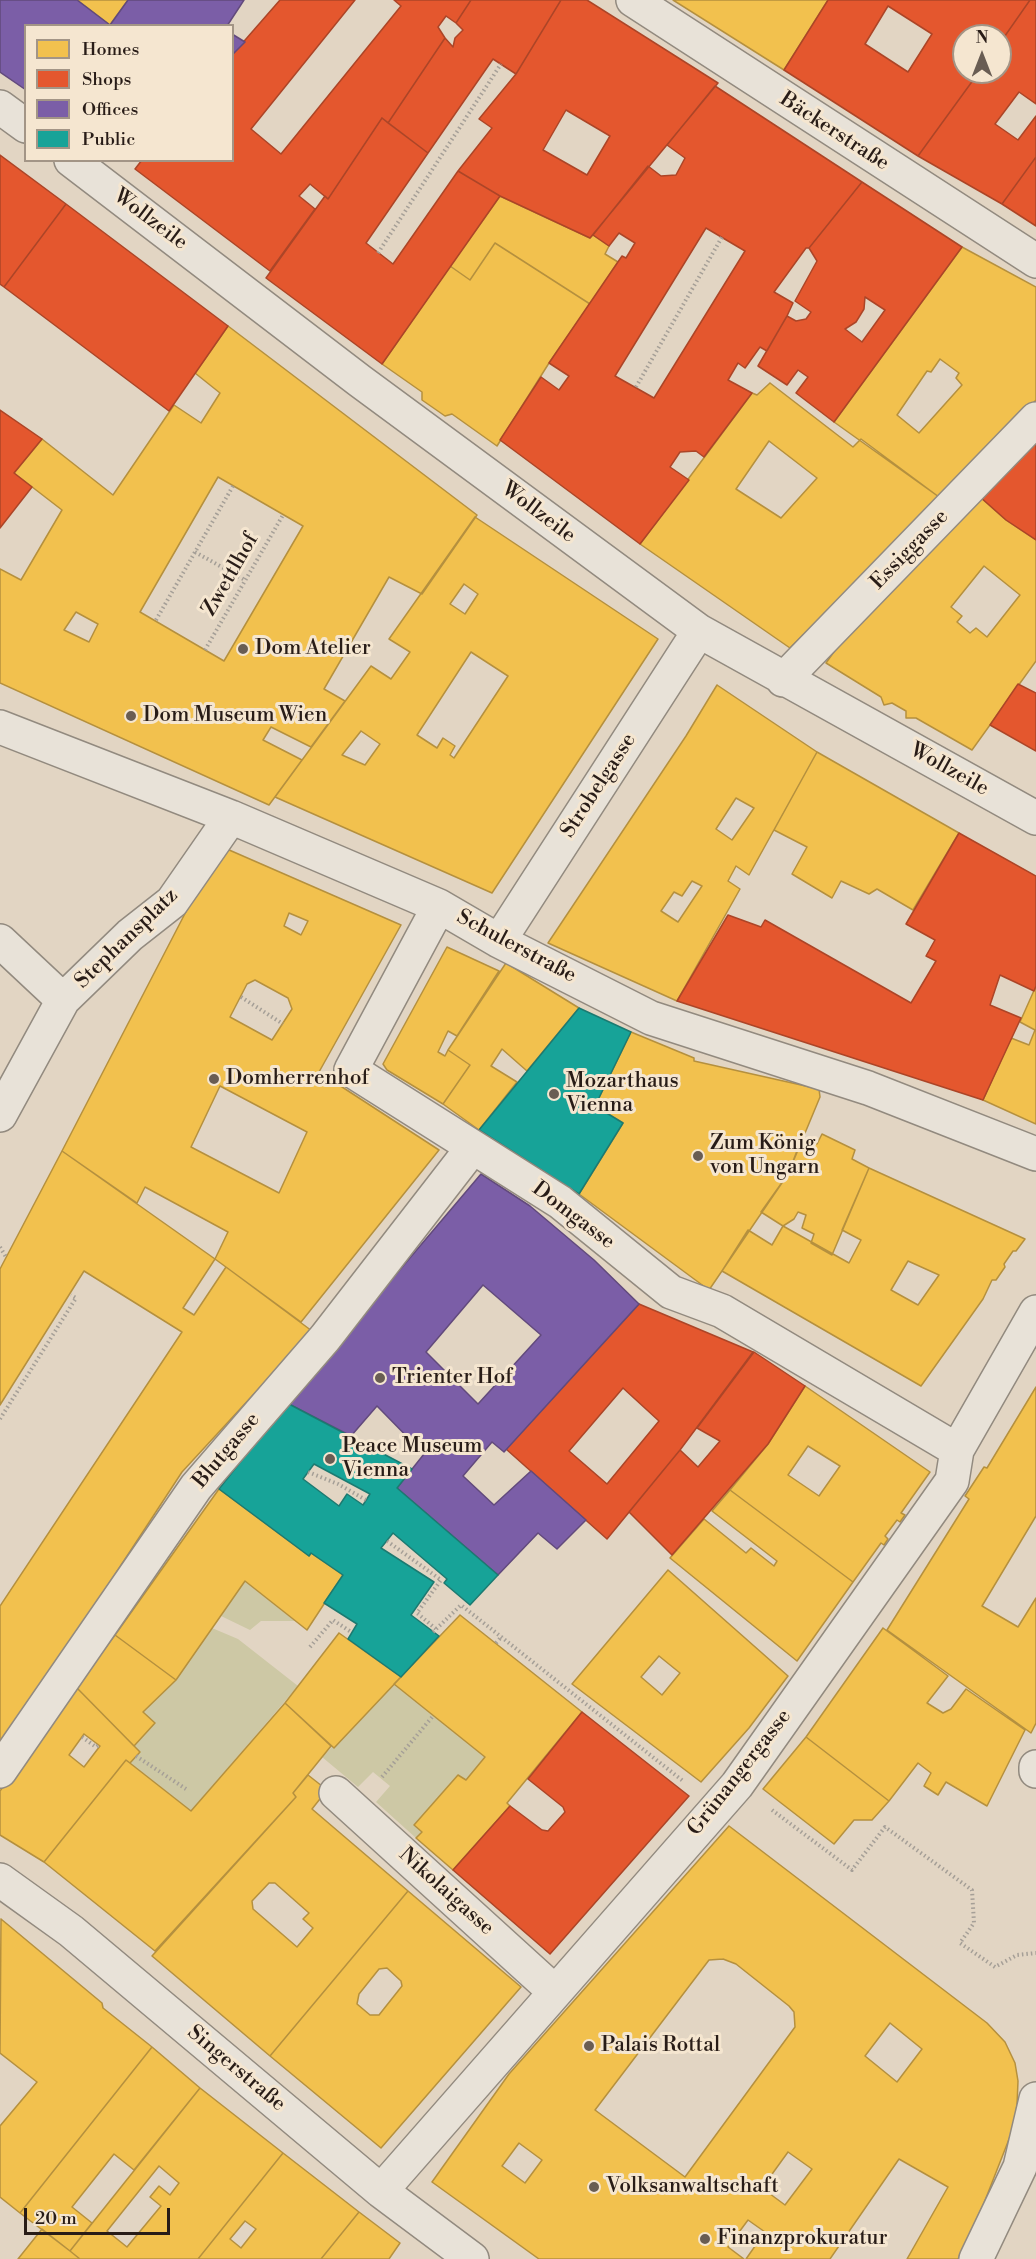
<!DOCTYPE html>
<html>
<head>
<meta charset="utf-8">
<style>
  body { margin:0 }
  #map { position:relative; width:1036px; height:2259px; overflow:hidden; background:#e2d5c3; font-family:"Libre Bodoni",serif }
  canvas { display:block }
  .legend { position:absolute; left:24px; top:24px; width:210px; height:138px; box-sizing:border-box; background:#f5e6d0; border:2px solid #a39586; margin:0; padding:8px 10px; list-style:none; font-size:18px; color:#281c17 }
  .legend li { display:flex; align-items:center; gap:12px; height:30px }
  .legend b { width:30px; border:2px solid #a39586 }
  .north { position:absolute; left:952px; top:24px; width:60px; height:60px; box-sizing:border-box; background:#f5e6d0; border:2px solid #a39586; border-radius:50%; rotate:0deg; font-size:16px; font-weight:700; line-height:24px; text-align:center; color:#281c17 }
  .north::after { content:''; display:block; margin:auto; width:21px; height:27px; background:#695d53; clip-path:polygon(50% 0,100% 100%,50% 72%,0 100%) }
  .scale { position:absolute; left:24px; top:2208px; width:146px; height:27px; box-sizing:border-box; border:3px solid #281c17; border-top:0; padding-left:8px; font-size:18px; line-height:21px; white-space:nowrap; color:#281c17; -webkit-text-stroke:4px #f5e6d0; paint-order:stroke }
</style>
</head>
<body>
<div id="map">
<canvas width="1036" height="2259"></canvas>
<ul class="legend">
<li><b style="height:16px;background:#f2c14e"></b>Homes</li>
<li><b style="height:16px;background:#e4572e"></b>Shops</li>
<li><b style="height:16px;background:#7b5ea7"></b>Offices</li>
<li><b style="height:16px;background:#17a398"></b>Public</li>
</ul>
<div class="north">N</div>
<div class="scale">20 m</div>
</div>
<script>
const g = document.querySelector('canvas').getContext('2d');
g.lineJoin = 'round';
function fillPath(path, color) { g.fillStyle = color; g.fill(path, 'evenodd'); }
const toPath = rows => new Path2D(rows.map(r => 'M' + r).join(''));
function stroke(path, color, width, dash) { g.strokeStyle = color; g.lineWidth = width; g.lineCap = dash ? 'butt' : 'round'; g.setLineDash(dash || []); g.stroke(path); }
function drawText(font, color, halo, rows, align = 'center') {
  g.font = font + ' "Libre Bodoni",serif'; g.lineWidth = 6; g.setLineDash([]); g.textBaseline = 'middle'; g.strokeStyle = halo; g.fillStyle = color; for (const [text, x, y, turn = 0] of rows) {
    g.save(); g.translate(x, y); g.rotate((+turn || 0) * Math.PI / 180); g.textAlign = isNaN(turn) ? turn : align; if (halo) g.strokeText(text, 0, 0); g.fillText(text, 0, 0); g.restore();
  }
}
fillPath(toPath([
  [245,1581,295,1621,261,1621,250,1630,221,1616],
  [212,1628,238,1639,298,1686,191,1811,130,1763,140,1752,134,1746,155,1723,143,1712,176,1680],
  [394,1684,485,1757,466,1780,458,1775,414,1825,422,1832,416,1838,376,1802,390,1786,373,1772,358,1787,322,1757]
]), '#cdc8a5');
const homes = toPath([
  [77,0,128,0,110,25,77,0],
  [673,0,828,0,784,70,673,0],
  [500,196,590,238,593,235,609,246,605,254,618,262,590,304,495,243,470,280,450,266,500,196],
  [495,243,590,304,549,363,497,446,452,414,445,416,422,400,422,392,382,364,450,266,470,280,495,243],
  [962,247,1036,287,1036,400,963,478,939,497,834,422,962,247],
  [940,359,959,373,956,378,962,385,919,433,897,415,927,371,931,372,940,359],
  [228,326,477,515,422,594,389,577,324,689,345,701,311,747,271,727,263,740,302,760,269,805,0,683,0,569,21,580,62,510,14,473,42,439,113,495,174,405,201,423,220,393,195,373,228,326],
  [218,477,303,526,224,661,140,612,218,477],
  [76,612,98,624,89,642,64,630,76,612],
  [770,383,853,447,861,439,939,497,790,648,640,544,752,393,757,395,770,383],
  [769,441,817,478,781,518,736,489,769,441],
  [979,496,1006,520,1036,540,1036,661,972,750,916,718,906,718,906,711,892,703,884,705,881,697,826,663,868,604,979,496],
  [984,566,1020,595,987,637,976,628,970,633,957,622,962,616,951,607,984,566],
  [475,517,658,639,492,893,275,797,371,666,391,679,410,652,389,639,475,517],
  [464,584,478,594,465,614,450,604,464,584],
  [471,652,508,676,454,758,450,755,455,746,443,738,437,748,417,735,471,652],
  [361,731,380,744,365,765,342,755,361,731],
  [717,685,817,752,749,875,736,866,728,881,740,889,677,1001,548,943,686,736,717,685],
  [736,798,754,808,732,840,716,829,736,798],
  [692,881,702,886,678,922,661,911,674,892,682,896,692,881],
  [817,752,959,833,913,910,877,889,869,894,841,881,832,898,792,874,807,847,774,830,817,752],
  [220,846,401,925,319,1072,439,1150,301,1322,215,1259,228,1232,145,1187,137,1203,62,1151,220,846],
  [289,913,308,921,301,935,284,926,289,913],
  [255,980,288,998,292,1009,272,1040,230,1017,247,984,255,980],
  [220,1086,307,1132,279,1193,191,1147,220,1086],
  [447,947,499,971,457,1036,448,1031,438,1052,445,1056,448,1050,470,1065,443,1104,387,1070,383,1064,447,947],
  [506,963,579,1008,527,1071,502,1049,491,1066,517,1082,479,1130,443,1104,470,1065,448,1050,506,963],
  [1036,986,1036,1124,983,1100,1011,1038,1029,1045,1035,1030,1020,1022,1036,986],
  [631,1032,694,1058,694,1061,819,1089,820,1097,788,1174,709,1290,579,1194,623,1123,595,1106,631,1032],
  [822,1134,855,1150,852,1159,869,1168,832,1255,811,1243,814,1234,802,1228,806,1215,798,1212,794,1219,783,1226,761,1212,788,1174,802,1138,817,1144,822,1134],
  [62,1151,215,1259,183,1308,194,1315,226,1267,312,1331,182,1472,0,1750,0,1606,182,1332,84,1271,0,1405,0,1269,62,1151],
  [869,1168,1025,1239,1016,1251,1013,1251,1004,1264,1005,1267,996,1280,992,1280,983,1299,921,1386,722,1271,748,1230,772,1245,783,1226,849,1263,861,1240,842,1230,869,1168],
  [908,1261,939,1275,918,1305,891,1290,908,1261],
  [805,1386,930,1472,901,1513,905,1515,900,1522,897,1520,885,1536,888,1539,884,1545,881,1543,853,1582,730,1490,768,1444,805,1386],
  [808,1446,840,1466,819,1496,788,1475,808,1446],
  [1036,1387,1036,1516,982,1606,1018,1627,1036,1598,1036,1723,1031,1733,887,1630,969,1499,965,1496,984,1467,987,1468,1036,1387],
  [219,1489,309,1556,311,1553,343,1575,307,1630,245,1581,176,1680,115,1635,219,1489],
  [730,1490,853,1582,797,1661,670,1558,704,1519,746,1553,751,1548,774,1566,777,1561,712,1511,730,1490],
  [668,1570,788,1676,749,1728,701,1782,572,1684,668,1570],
  [659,1656,680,1673,662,1695,641,1677,659,1656],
  [460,1615,582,1712,507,1803,510,1806,453,1870,416,1838,422,1832,414,1825,458,1775,466,1780,485,1757,394,1684,460,1615],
  [883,1628,948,1676,927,1703,943,1713,951,1709,966,1689,1025,1730,987,1806,946,1782,938,1795,924,1786,931,1773,918,1763,889,1801,806,1737,883,1628],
  [339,1633,401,1677,334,1748,285,1703,339,1633],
  [115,1635,176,1680,143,1712,155,1723,134,1746,76,1687,115,1635],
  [76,1687,140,1752,130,1763,126,1760,44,1862,0,1835,0,1791,76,1687],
  [84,1734,100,1746,84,1767,69,1755,84,1734],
  [285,1703,331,1746,293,1793,296,1797,155,1951,44,1862,126,1760,191,1811,285,1703],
  [806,1737,889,1801,872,1820,854,1820,834,1844,763,1789,806,1737],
  [308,1775,327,1790,312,1809,408,1891,270,2056,152,1956,296,1797,293,1793,308,1775],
  [269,1883,275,1883,309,1913,303,1919,313,1928,297,1947,253,1909,252,1901,269,1883],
  [729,1826,987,2023,1005,2042,1015,2063,1018,2081,1017,2105,1013,2129,984,2203,958,2259,907,2259,948,2187,899,2159,830,2259,746,2259,765,2232,748,2220,728,2247,744,2259,539,2259,432,2182,509,2074,729,1826],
  [723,1959,736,1964,789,2006,794,2012,795,2027,685,2177,595,2110,709,1960,723,1959],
  [890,2023,922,2049,897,2082,865,2056,890,2023],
  [519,2143,542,2160,525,2183,502,2166,519,2143],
  [788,2152,812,2169,785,2205,762,2188,788,2152],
  [408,1891,521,1987,381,2148,270,2056,408,1891],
  [387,1968,401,1981,402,1986,379,2015,370,2015,357,2004,359,1994,379,1969,387,1968],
  [1,1919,102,2003,103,2008,152,2047,20,2213,0,2197,0,2126,37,2082,0,2053,1,1919],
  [152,2047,200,2088,134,2170,114,2154,72,2207,92,2223,70,2251,20,2213,152,2047],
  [200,2088,283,2153,198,2259,80,2259,70,2251,200,2088],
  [159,2166,179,2183,170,2195,159,2186,150,2197,161,2206,127,2247,107,2231,159,2166],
  [283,2153,359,2212,321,2259,198,2259,283,2153],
  [245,2221,256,2229,241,2248,230,2239,245,2221],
  [359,2212,400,2243,389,2259,321,2259,359,2212],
  [42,2229,70,2251,80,2259,18,2259,42,2229]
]);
fillPath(homes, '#f2c14e');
stroke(homes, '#b5903e', 1.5);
const shops = toPath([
  [280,0,355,0,251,129,281,154,401,6,394,0,471,0,456,23,446,16,438,27,445,38,388,123,382,118,328,199,310,184,299,196,315,209,270,271,135,169,142,160,232,160,232,55,280,0],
  [471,0,561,0,516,74,493,59,428,153,388,123,445,38,453,47,455,38,463,30,456,23,471,0],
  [561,0,587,0,718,83,590,238,500,196,458,171,492,128,479,119,516,74,561,0],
  [566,110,610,136,587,175,543,150,566,110],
  [828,0,1030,0,1000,43,1000,36,964,36,964,72,979,72,918,156,784,70,828,0],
  [888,6,932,34,908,72,865,44,888,6],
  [1030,0,1036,0,1036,104,1019,92,995,124,1018,140,1036,116,1036,157,1002,204,918,156,979,72,1000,72,1000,43,1030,0],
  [715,86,862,182,809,248,806,248,774,292,793,303,787,316,767,351,760,347,745,368,738,363,728,380,752,393,704,457,696,451,680,452,670,467,689,480,640,544,500,440,541,377,559,390,569,376,549,363,622,256,626,258,635,243,619,233,609,246,593,235,648,166,661,176,676,175,685,158,667,145,715,86],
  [706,228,745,251,654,398,615,376,706,228],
  [382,118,428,153,366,243,393,264,458,171,500,196,382,364,266,278,325,196,328,199,382,118],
  [0,155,66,204,4,287,0,284,0,155],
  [1036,157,1036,226,1002,204,1036,157],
  [862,182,962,247,834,422,796,393,808,377,798,370,787,385,758,366,787,316,796,321,806,319,811,312,795,301,817,261,809,248,862,182],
  [865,297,885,310,862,342,845,329,856,322,864,309,865,297],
  [66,204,228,326,169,411,4,287,66,204],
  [0,410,42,439,14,473,32,487,0,528,0,410],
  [1036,440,1036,540,1006,520,979,496,1036,440],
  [1018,684,1036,693,1036,751,990,725,1018,684],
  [959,833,1036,876,1036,986,1034,991,1000,975,990,1005,1021,1018,983,1100,677,1001,728,915,761,927,765,920,911,1003,936,961,926,956,935,940,906,924,959,833],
  [639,1304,753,1352,680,1450,607,1539,506,1449,639,1304],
  [623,1388,659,1421,607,1484,569,1451,623,1388],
  [754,1352,805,1386,768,1444,672,1555,629,1512,680,1450,698,1467,720,1441,697,1428,754,1352],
  [582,1712,689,1796,550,1954,453,1870,510,1806,542,1830,548,1831,565,1812,563,1807,528,1779,582,1712]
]);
fillPath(shops, '#e4572e');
stroke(shops, '#ac4527', 1.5);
const offices = toPath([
  [0,0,77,0,110,25,128,0,244,0,227,26,26,26,26,90,0,72,0,0],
  [232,34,245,42,232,55,232,34],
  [481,1174,530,1206,594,1260,639,1304,504,1452,492,1442,463,1476,494,1505,531,1471,586,1520,557,1549,538,1533,498,1575,397,1488,424,1454,377,1406,351,1436,287,1403,481,1174],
  [483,1285,541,1335,478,1404,426,1352,483,1285]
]);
fillPath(offices, '#7b5ea7');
stroke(offices, '#624a7c', 1.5);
const public = toPath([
  [579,1008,631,1032,595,1106,623,1123,579,1194,479,1130,579,1008],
  [287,1403,412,1469,397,1488,498,1575,470,1605,444,1583,447,1579,393,1533,381,1548,434,1582,411,1615,439,1636,401,1677,348,1639,357,1624,324,1603,343,1575,311,1553,309,1556,219,1489,287,1403],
  [314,1464,370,1494,363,1505,347,1494,339,1506,303,1479,314,1464]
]);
fillPath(public, '#17a398');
stroke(public, '#1c7a71', 1.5);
const street = toPath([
  [633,0,1036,261],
  [0,107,26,126],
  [71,160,360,381,699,631,1036,818],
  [783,680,1036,419],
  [0,727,231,817,439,906,499,941,651,1018,868,1088,1036,1154],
  [439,906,351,1070,560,1202,671,1292,722,1311,957,1450],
  [0,941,63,1000,0,1115],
  [499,941,699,631],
  [63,1000,130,935,172,902,231,817],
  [1036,1767,1036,1771],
  [0,1771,196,1487,325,1338,473,1147],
  [336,1793,555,1992],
  [0,1880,71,1931,381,2191,472,2259],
  [381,2191,737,1785,952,1481,957,1450,1036,1312],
  [976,2259,1020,2167,1036,2099]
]);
stroke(street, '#928a7f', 36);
stroke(toPath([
  [378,253,501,64],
  [636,387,722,237],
  [195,552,245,580],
  [156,620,233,486],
  [205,650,283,515],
  [241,997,283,1024],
  [0,1247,6,1257],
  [0,1419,76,1298,71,1295],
  [308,1472,338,1484,366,1500],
  [387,1541,441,1580,417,1613,436,1629],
  [433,1632,461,1605,683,1781],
  [496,1643,502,1636],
  [310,1647,333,1620,351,1632],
  [82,1737,96,1747,99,1745],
  [136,1756,186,1789],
  [382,1777,433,1716],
  [772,1810,852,1870,885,1827,972,1890,974,1923,960,1943,995,1967,1017,1955,1036,1953]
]), '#a59f97', 4, [1.5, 3]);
stroke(street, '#e8e2d8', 33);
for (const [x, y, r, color] of [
  [243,649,6,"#695d53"],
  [131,716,6,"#695d53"],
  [214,1079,6,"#695d53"],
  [554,1094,6,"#695d53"],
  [698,1156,6,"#695d53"],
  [380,1378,6,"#695d53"],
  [330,1459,6,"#695d53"],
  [589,2046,6,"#695d53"],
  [594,2187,6,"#695d53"],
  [705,2239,6,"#695d53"]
]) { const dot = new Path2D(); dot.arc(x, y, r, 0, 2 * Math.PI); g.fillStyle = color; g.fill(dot); stroke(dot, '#f5e6d0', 2); }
drawText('21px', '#281c17', '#f5e6d0', [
  ["Bäckerstraße",834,132,33],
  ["Wollzeile",150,220,37],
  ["Wollzeile",538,513,37],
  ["Essiggasse",910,550,-46],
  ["Zwettlhof",231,575,-60],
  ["Wollzeile",949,770,29],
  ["Strobelgasse",599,786,-57],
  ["Stephansplatz",127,939,-44],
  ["Schulerstraße",516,947,28],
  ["Domgasse",573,1216,37],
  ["Blutgasse",227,1451,-50],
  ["Grünangergasse",740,1773,-52],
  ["Nikolaigasse",446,1892,42],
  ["Singerstraße",236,2069,40]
]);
drawText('21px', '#281c17', '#f5e6d0', [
  ["Dom Atelier",255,649],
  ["Dom Museum Wien",143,716],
  ["Domherrenhof",226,1079],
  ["Mozarthaus",566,1082],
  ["Vienna",566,1106],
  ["Zum König",710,1144],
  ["von Ungarn",710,1168],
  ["Trienter Hof",392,1378],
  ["Peace Museum",342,1447],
  ["Vienna",342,1471],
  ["Palais Rottal",601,2046],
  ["Volksanwaltschaft",606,2187],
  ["Finanzprokuratur",717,2239]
], 'left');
</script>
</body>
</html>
